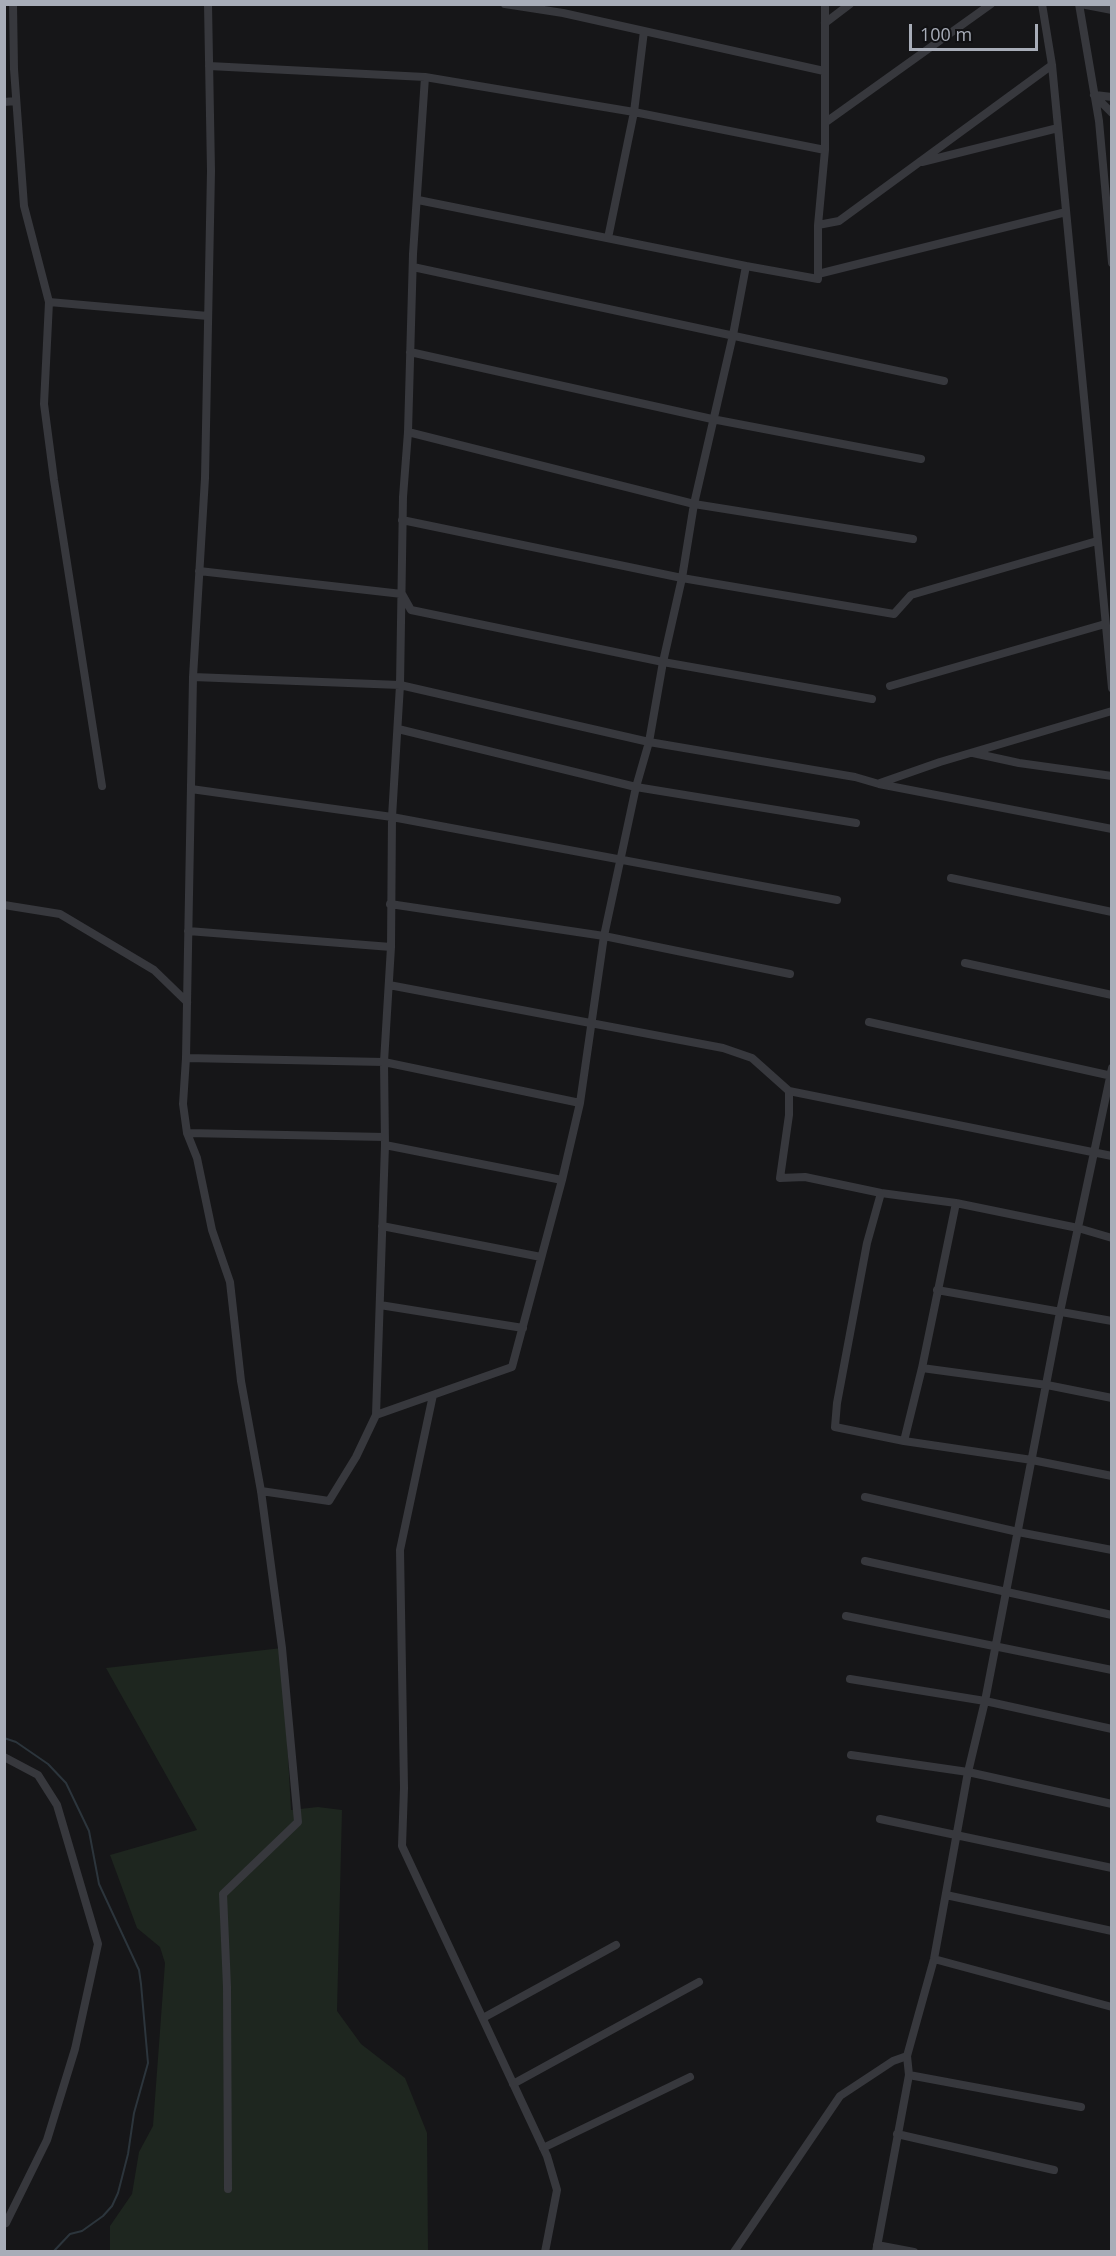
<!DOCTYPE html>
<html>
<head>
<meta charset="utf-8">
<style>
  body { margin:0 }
  #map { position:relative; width:1116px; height:2256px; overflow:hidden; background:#161618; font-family:"Open Sans",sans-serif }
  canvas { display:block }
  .frame { position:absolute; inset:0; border:6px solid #a8adb8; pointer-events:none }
  .scale { position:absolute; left:909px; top:24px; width:129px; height:27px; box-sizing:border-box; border:3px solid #a8adb8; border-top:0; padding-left:8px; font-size:18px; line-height:21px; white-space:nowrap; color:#a8adb8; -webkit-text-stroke:4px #111113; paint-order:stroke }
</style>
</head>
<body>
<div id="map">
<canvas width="1116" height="2256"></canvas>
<div class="frame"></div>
<div class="scale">100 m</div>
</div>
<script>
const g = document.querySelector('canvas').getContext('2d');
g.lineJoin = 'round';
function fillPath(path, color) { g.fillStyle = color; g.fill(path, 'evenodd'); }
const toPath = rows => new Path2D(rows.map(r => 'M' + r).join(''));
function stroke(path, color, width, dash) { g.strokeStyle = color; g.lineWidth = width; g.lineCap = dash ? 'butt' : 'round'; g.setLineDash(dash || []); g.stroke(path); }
fillPath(toPath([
  [282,1648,291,1810,318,1807,342,1810,337,2011,361,2044,405,2078,427,2133,428,2251,110,2251,110,2226,132,2194,139,2152,153,2126,165,1963,160,1947,137,1928,110,1855,197,1830,106,1668]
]), '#1e261f');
stroke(toPath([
  [4,1738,16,1742,48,1764,66,1783,89,1831,99,1884,139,1970,141,1984,148,2063,134,2113,128,2154,118,2193,112,2206,103,2216,82,2231,70,2234,53,2252]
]), '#2c353c', 2);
stroke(toPath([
  [13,4,14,69,24,206,49,302,44,404,54,480,102,786],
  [208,4,211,171,205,478,193,677,186,1058,183,1104,187,1133,197,1158,212,1230,230,1282,241,1381,261,1491,282,1648,298,1822,223,1894,227,1987,228,2189],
  [505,4,563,13,824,71],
  [1042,4,1052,65,1112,688],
  [1079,4,1099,121,1112,263],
  [1081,4,1112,10],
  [825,23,850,4],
  [209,66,425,77,634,112,825,150,818,225],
  [1094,95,1112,113],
  [1095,95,1112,97],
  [4,102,16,101],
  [826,122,991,4],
  [825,150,825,4],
  [922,162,1058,128],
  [418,200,746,266],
  [608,238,634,112,644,31],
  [413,267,944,381],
  [818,274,1066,212],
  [49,302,208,316],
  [410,352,712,419,921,459],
  [408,432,694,504,913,539],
  [402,520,682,578,894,614,911,595,1097,541],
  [199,571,402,594,411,610,663,662,872,699],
  [193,677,400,685,649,742,855,777,879,784,1112,829],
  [890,686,1105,624],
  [398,729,636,787,856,823],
  [973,753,1019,763,1112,776],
  [880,783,940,762,1112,711],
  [191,789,392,817,837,900],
  [951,878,1112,912],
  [390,904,604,936,790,974],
  [4,905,60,914,154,970,187,1002],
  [188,931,391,947],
  [965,963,1112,995],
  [389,985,723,1048,752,1058,789,1091,1112,1156],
  [869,1022,1112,1076],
  [186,1058,384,1062,580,1103],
  [789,1091,789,1115,780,1178,805,1177,881,1193,956,1203,1078,1228,1112,1238],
  [187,1133,385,1137],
  [385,1145,562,1180],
  [881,1193,867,1243,837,1403,835,1427,904,1441,1032,1460,1112,1476],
  [382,1226,541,1257],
  [937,1290,1112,1321],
  [380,1305,523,1328],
  [922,1368,1047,1385,1112,1398],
  [433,1395,400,1550,404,1788,402,1846,547,2156,557,2190,545,2252],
  [376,1415,512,1367,562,1180,580,1103,604,936,636,787,649,742,663,662,682,578,694,504,733,335,746,266,818,279,818,225,839,221,1052,65],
  [904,1441,922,1368,956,1203],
  [261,1491,329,1501,356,1457,376,1415,385,1145,384,1062,391,947,392,817,400,685,403,497,408,432,413,254,425,77],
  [865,1497,1018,1532,1112,1550],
  [865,1561,1112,1615],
  [846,1616,1112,1670],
  [850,1679,985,1701,1112,1729],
  [851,1755,968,1772,1112,1804],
  [4,1757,38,1775,57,1805,98,1944,75,2049,47,2140,6,2223],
  [880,1819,1112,1868],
  [946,1895,1112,1931],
  [934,1959,1112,2007],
  [483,2018,616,1945],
  [909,2075,1081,2107],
  [513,2084,699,1982],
  [897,2134,1054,2170],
  [543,2148,690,2077],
  [877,2245,914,2252],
  [734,2252,840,2096,893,2061,907,2056],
  [876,2252,909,2075,907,2056,934,1959,968,1772,985,1701,1060,1312,1112,1068]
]), '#37383d', 8);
</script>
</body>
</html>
